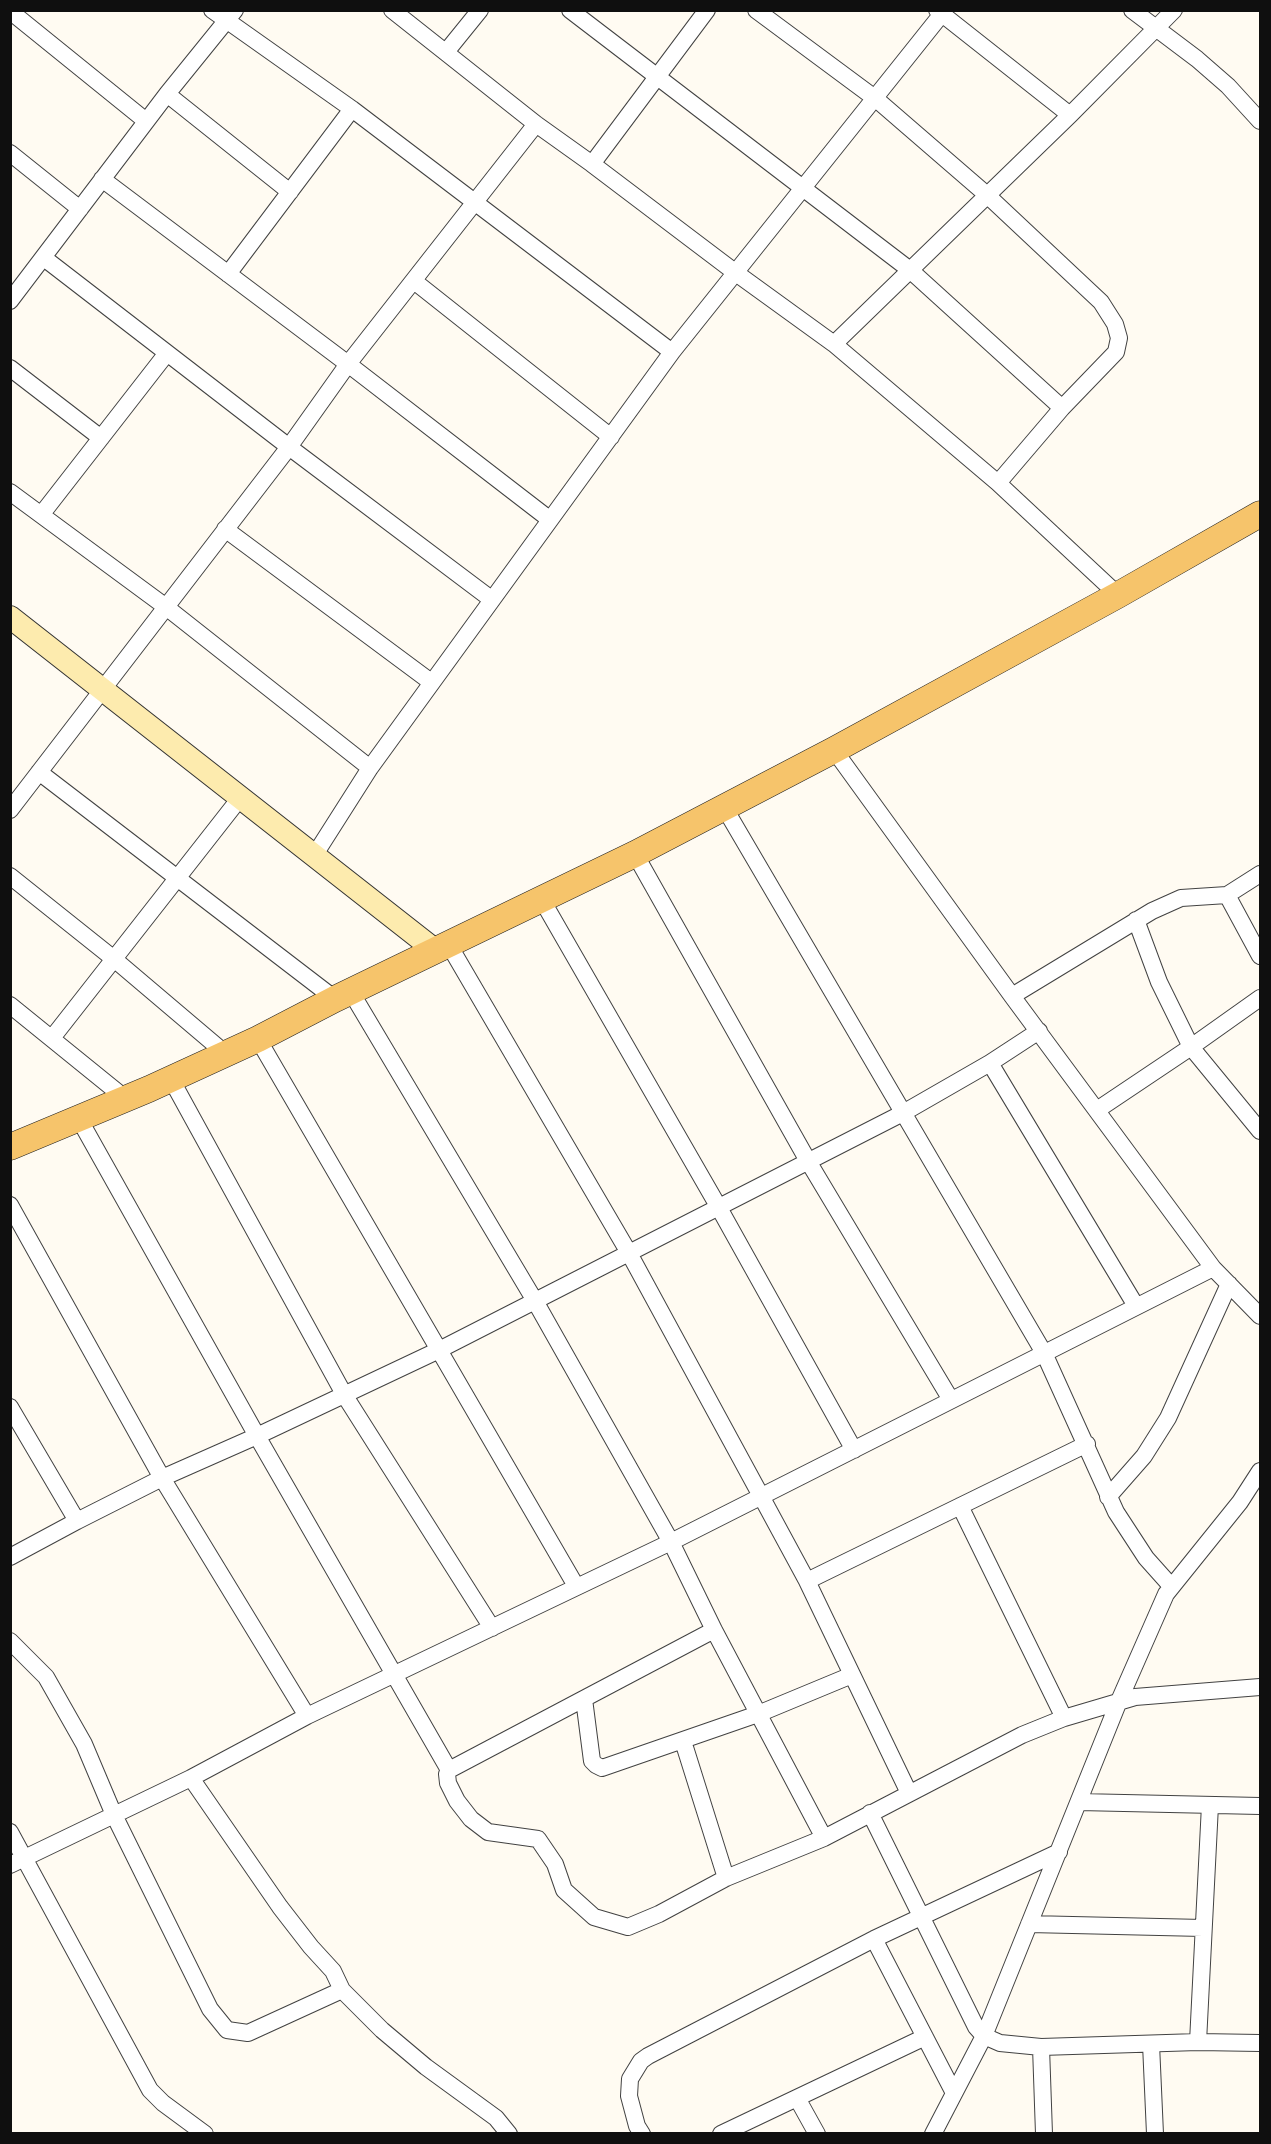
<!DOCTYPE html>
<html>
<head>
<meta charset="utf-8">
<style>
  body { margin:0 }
  #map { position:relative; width:1271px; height:2144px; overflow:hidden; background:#fffbf2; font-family:"Times New Roman",serif }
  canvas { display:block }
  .frame { position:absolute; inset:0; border:12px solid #0f0f0f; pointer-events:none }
</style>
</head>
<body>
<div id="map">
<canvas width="1271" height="2144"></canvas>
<div class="frame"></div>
</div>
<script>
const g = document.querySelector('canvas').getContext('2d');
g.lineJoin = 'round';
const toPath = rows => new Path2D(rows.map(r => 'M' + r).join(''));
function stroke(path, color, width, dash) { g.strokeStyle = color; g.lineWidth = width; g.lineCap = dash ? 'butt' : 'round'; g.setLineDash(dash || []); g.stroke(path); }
const street = toPath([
  [212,10,352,109,672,352,945,10],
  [392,10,536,124,592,164,736,273,834,344,998,483,1118,595],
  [570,10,910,270,1062,408],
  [756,10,876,99,987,195,1101,302,1115,324,1119,338,1116,352,1062,408,998,483],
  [937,10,1070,115],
  [1132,10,1197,59,1228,86,1260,121],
  [10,11,146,121],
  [446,52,480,10],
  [167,94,290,192],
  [10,153,80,209],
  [592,164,707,10],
  [102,179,348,364,549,519],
  [44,258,289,447,491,599],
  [228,274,352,109],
  [414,281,611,437],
  [10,301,167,94,235,10],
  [834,344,1070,115,1174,10],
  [10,368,101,438],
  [10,492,166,607,370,768],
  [41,515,167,353],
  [225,529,431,682],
  [834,750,1012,996,1213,1268,1260,1316],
  [39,772,335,999],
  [724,807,1044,1353,1116,1512,1146,1558,1171,1586],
  [10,810,289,447,348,364,536,124],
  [635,854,808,1161,951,1400],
  [314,856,370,768,672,352],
  [10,876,114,959,226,1054],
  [1227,895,1260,956],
  [542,900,718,1206,854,1450],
  [1136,920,1159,982,1191,1047,1260,1131],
  [449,945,629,1253,761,1496,807,1581,909,1793],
  [351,992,535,1301,671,1542,714,1630,824,1838],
  [1012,996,1152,911,1181,898,1227,895,1260,874],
  [10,1005,126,1099],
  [52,1038,240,798],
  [258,1039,439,1350,903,1113,990,1063,1039,1031],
  [990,1063,1136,1306],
  [171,1079,345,1396,492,1628],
  [1097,1110,1191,1047,1260,998],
  [78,1117,257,1436,449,1770,447,1774,448,1783,457,1801,471,1819,488,1832,538,1839,555,1864,564,1890,594,1917,628,1927,659,1914,726,1878,824,1838,1022,1735,1064,1718,1135,1697,1260,1687],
  [10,1205,162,1478,307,1716,671,1542,1213,1268],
  [10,1407,77,1521,162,1478,257,1436,439,1350,576,1586],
  [1108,1497,1144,1456,1168,1418,1229,1284],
  [960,1506,1064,1718],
  [10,1557,77,1521],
  [807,1581,1087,1444],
  [10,1641,46,1677,84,1744,114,1815,210,2009,227,2030,248,2033,342,1990],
  [584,1699,592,1761,596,1765,602,1768,758,1714,852,1675],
  [683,1741,726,1878],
  [449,1770,714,1630],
  [191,1778,280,1907,311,1947,333,1971,342,1990,382,2030,426,2067,496,2118,509,2134],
  [1079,1802,1260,1806],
  [870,1813,976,2027,984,2036,1000,2043,1041,2047,1198,2042,1260,2043],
  [10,1832,150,2090,163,2103,205,2134],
  [10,1865,191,1778,307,1716],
  [1029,1924,1203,1928],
  [874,1939,954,2093],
  [1198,2042,1210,1805],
  [1151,2044,1155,2134],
  [1041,2047,1044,2134],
  [797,2098,817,2134],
  [642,2134,637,2126,629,2096,630,2079,641,2061,648,2056,874,1939,1059,1852],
  [721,2134,925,2037],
  [933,2134,984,2036,1119,1701,1166,1594,1240,1502,1260,1471]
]);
const secondary = toPath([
  [10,617,436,951]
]);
const primary = toPath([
  [10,1147,149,1089,258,1039,335,999,635,854,834,750,1118,595,1260,514]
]);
stroke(street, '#424242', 18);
stroke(secondary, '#313131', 24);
stroke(primary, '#202020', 27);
stroke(street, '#fff', 16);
stroke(secondary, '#fdebae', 22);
stroke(primary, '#f6c46b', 26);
</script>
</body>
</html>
